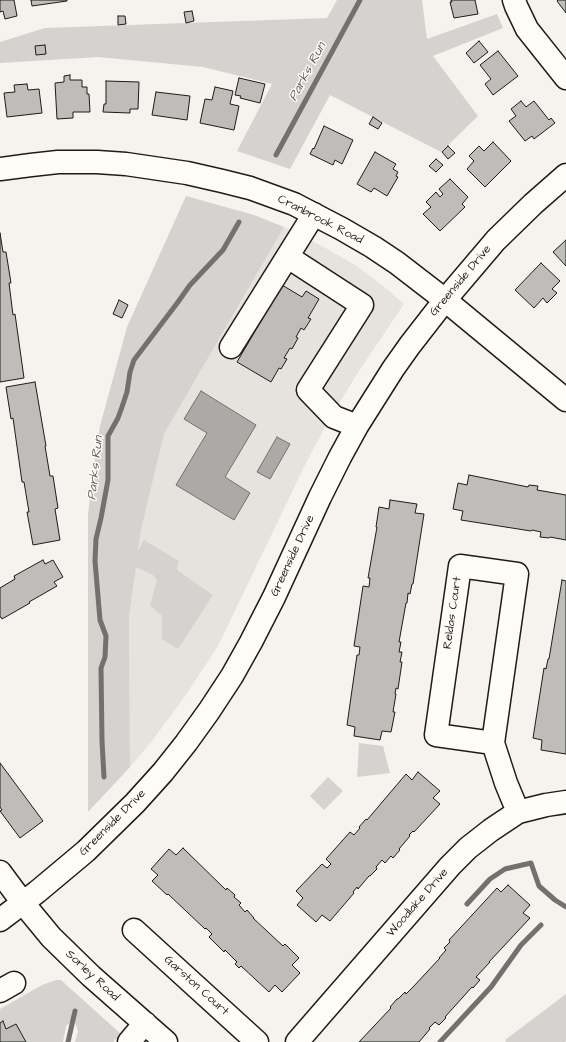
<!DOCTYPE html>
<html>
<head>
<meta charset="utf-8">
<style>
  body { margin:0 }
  canvas { display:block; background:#f4f3ee }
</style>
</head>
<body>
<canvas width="566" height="1042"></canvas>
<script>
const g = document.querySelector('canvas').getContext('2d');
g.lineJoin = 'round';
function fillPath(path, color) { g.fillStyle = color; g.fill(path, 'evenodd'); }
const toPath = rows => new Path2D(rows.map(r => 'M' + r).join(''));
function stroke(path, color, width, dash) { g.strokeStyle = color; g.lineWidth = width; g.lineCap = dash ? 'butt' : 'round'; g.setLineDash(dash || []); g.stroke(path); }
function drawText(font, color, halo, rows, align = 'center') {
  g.font = font + ' "Architects Daughter",sans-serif'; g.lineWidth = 3; g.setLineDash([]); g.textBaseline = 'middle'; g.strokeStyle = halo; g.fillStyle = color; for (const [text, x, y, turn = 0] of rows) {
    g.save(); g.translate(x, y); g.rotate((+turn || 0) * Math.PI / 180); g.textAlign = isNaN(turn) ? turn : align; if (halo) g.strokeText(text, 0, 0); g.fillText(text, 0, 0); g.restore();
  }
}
fillPath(toPath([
  [284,227,324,247,357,266,387,289,404,304,357,374,325,427,304,467,218,646,185,696,152,741,130,767,129,617,141,530,164,434]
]), '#e4e3de');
fillPath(toPath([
  [337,0,422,0,427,39,497,14,503,28,433,56,478,116,441,152,330,95,290,169,237,151,272,84,203,67,98,57,0,63,0,42,45,28,327,18],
  [186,196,254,215,284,227,164,434,141,530,138,551,144,540,179,561,177,570,213,595,178,649,162,639,162,616,150,605,157,581,153,575,136,567,129,617,130,767,88,812,88,515,93,471,100,426,127,327],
  [359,743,383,746,390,773,357,777],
  [328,777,343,791,324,810,310,796],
  [56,980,61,980,121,1034,113,1042,75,1042,78,1031,74,1020,66,1026,63,1042,26,1042,16,1024,6,1029,3,1022,0,1023,0,1009,42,985],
  [566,994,566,1041,565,1042,506,1042,505,1040]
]), '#d4d3cf');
const water = toPath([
  [201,391,256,425,225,477,250,493,234,520,176,485,207,433,184,419,201,391],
  [277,437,290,444,270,479,257,472,277,437]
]);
fillPath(water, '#abaaa6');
stroke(water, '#72716f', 1);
stroke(toPath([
  [276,155,360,0],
  [104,777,102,741,101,668,105,657,106,636,100,620,95,561,96,539,101,518,108,480,108,436,118,418,122,407,127,392,130,372,134,360,178,302,190,285,223,250,239,222],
  [467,904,490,879,505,869,531,863,539,886,555,900,566,907],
  [68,1042,75,1011],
  [440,1042,491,987,521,945,541,925]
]), '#72716f', 5);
const building = toPath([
  [0,0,14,0,17,16,5,19,3,11,0,12,0,0],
  [31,0,67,0,67,1,32,6,31,0],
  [451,0,475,0,478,14,454,18,450,2,452,2,451,0],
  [558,0,566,0,566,13,557,1,558,0],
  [192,11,194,21,186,23,184,12,192,11],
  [118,16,125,16,126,24,118,25,118,16],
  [479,41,488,52,474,63,466,53,479,41],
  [45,45,46,54,36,55,35,46,45,45],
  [498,51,518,76,493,95,485,84,491,79,480,65,498,51],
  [70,75,70,80,82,80,82,87,87,87,87,94,89,94,90,112,73,112,73,118,57,119,55,83,64,82,64,76,70,75],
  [239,78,265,84,260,103,240,98,241,96,235,95,239,78],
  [106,81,139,82,138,109,130,109,130,113,103,112,104,104,106,104,106,81],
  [27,84,28,90,39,89,42,113,7,117,4,93,15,92,14,85,27,84],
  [215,87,233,91,230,104,239,106,234,130,200,123,205,99,212,100,215,87],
  [156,92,190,96,187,120,152,115,156,92],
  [521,101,526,107,534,101,549,120,551,118,555,123,534,139,532,136,525,141,509,121,516,116,511,109,521,101],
  [373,117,382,123,378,129,369,124,373,117],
  [324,126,353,140,342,164,335,160,333,165,310,154,313,148,314,149,324,126],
  [493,142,511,161,485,187,467,169,474,161,469,156,479,146,484,151,493,142],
  [448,146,455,153,448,159,442,152,448,146],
  [375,152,396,164,393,169,398,172,396,176,398,177,387,196,374,188,371,192,357,184,375,152],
  [436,159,443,165,436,172,429,166,436,159],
  [450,179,468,197,462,204,465,207,440,231,423,214,431,207,426,202,436,192,440,197,443,194,439,189,450,179],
  [0,233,3,252,6,252,11,283,9,283,13,315,15,314,24,378,0,382,0,233],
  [566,240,566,266,553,252,566,240],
  [541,263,560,281,552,289,557,293,547,303,543,298,534,308,515,290,541,263],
  [282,285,302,297,306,291,319,299,308,318,311,319,304,330,301,328,296,337,298,338,292,349,290,348,284,358,287,359,281,369,279,368,271,382,237,362,282,285],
  [119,300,128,305,122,318,113,314,119,300],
  [35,382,46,446,45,446,50,476,53,476,58,508,55,509,60,540,33,545,27,512,29,512,24,482,22,482,13,418,11,419,6,387,35,382],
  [469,475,528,487,529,485,538,486,537,490,566,495,566,540,550,537,549,538,540,537,541,532,532,530,531,531,461,520,463,511,453,509,458,483,467,485,469,475],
  [390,500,417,504,415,513,424,514,413,584,412,584,410,594,408,593,407,603,406,603,399,642,401,642,399,652,402,652,400,662,402,662,398,689,396,688,395,694,396,694,393,712,395,712,391,732,382,731,380,740,354,736,355,727,347,725,357,655,359,655,360,647,354,646,363,586,369,587,370,578,368,578,377,527,376,527,379,507,389,509,390,500],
  [43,560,45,564,53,560,63,577,54,582,57,586,29,602,30,603,2,619,1,617,0,617,0,588,15,579,14,576,43,560],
  [562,580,566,581,566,754,541,750,542,740,533,738,544,668,546,669,548,659,549,659,562,580],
  [0,763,43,821,20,838,0,811,2,810,0,807,0,763],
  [418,772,440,791,433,798,440,804,414,832,413,831,409,835,410,836,399,849,400,850,393,858,391,856,385,863,382,860,376,867,377,869,370,876,369,876,358,889,357,887,353,892,354,893,330,921,322,915,316,922,297,905,303,898,296,891,322,864,327,868,331,864,326,859,350,832,354,835,360,828,359,827,366,819,367,820,406,774,412,780,418,772],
  [183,848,226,890,227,888,235,895,234,897,241,903,239,905,245,912,247,910,254,918,253,918,283,946,285,944,299,958,292,965,300,973,282,992,275,985,269,992,241,966,239,968,235,964,237,962,225,950,224,952,209,937,212,934,206,928,205,929,168,894,167,895,152,881,158,875,151,869,169,849,176,855,183,848],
  [508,885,530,905,523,913,530,918,489,962,490,962,476,977,480,980,473,988,472,987,445,1017,446,1018,439,1025,435,1022,429,1028,430,1029,419,1042,359,1042,391,1008,390,1007,397,999,398,999,405,992,406,994,413,987,440,958,439,958,446,950,444,948,450,942,449,940,497,888,501,892,508,885],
  [3,1021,6,1029,16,1024,26,1042,0,1042,0,1023,3,1021]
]);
fillPath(building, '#bebdba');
stroke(building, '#1c1c1c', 1);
const minor = toPath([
  [514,0,516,6,527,29,566,78],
  [0,169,31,165,58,162,97,162,126,164,187,173,222,181,250,188,294,204,342,229,373,247,397,263,445,300,566,400],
  [288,257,362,305,308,390,334,417,357,426],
  [231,347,314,214],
  [493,743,436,735,460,566,517,574,493,743,506,783,518,812],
  [0,872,23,903,51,937,91,976,166,1042],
  [0,920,37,892,86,851,135,803,163,772,186,743,209,711,232,676,251,642,274,597,320,497,340,457,357,426,393,369,410,345,445,300,496,240,533,204,566,175],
  [134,930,257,1042],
  [0,991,14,983],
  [129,1042,145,1023],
  [297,1042,450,866,468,848,491,830,518,812,546,805,566,802]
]);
stroke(minor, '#1c1c1c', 25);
stroke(minor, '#fdfcf7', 22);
drawText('12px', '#1c1c1c', '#fdfcf7', [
  ["Cranbrook Road",320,220,27],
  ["Greenside Drive",461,281,-50],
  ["Greenside Drive",293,556,-65],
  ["Reldas Court",453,613,-82],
  ["Greenside Drive",113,823,-45],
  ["Woodlake Drive",418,903,-49],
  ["Sorley Road",92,976,43],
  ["Garston Court",196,986,42]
]);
drawText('italic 13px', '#5c5c5a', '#fdfcf7', [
  ["Parks Run",308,72,-62],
  ["Parks Run",96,468,-84]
]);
</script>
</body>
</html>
